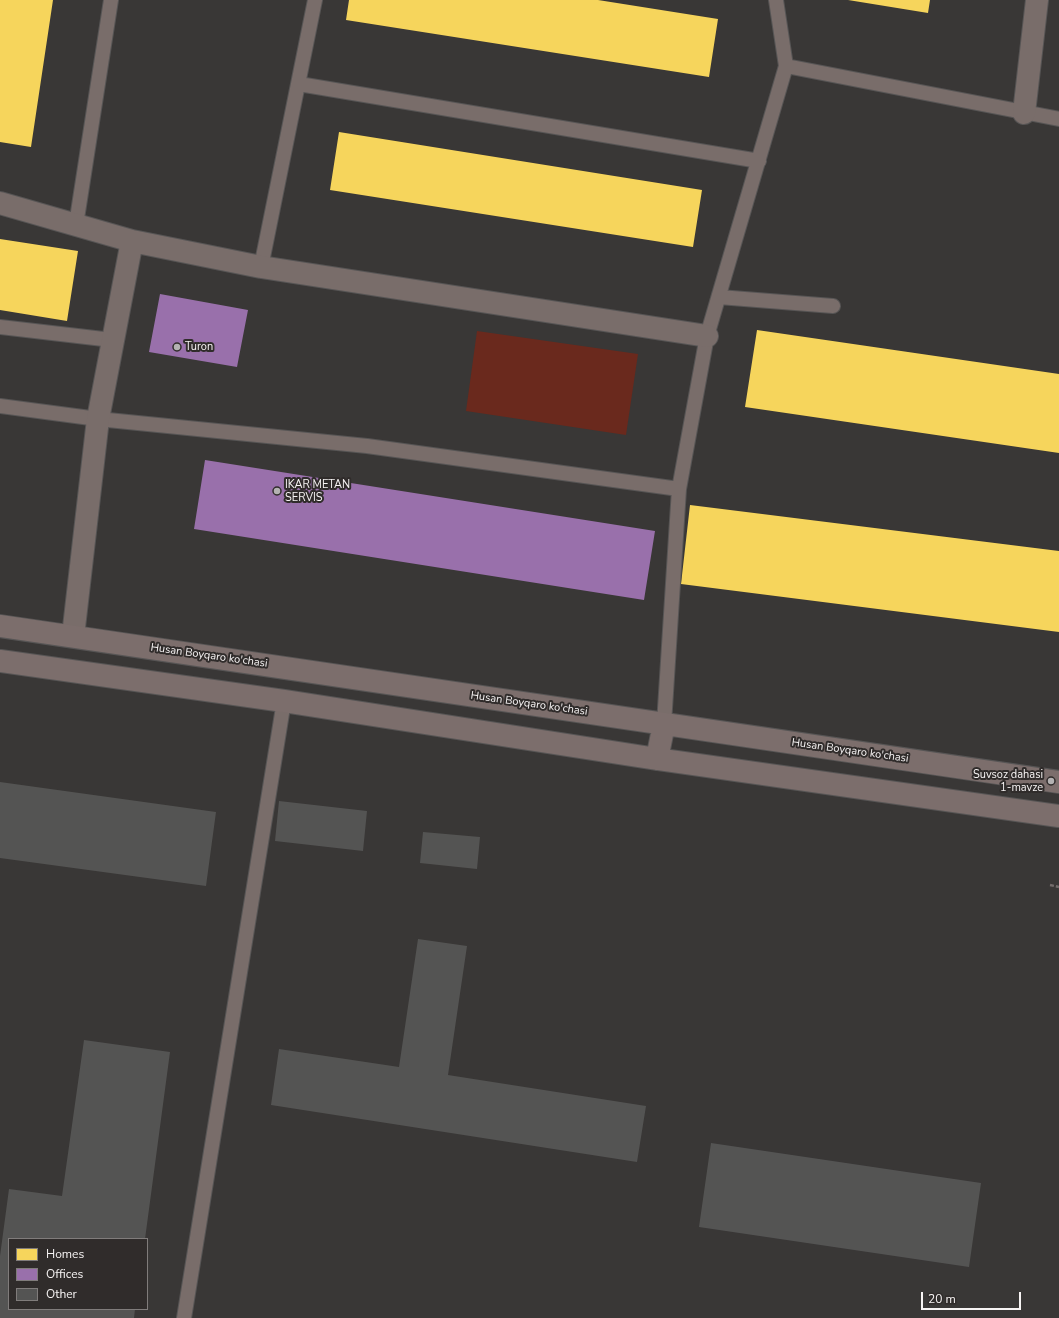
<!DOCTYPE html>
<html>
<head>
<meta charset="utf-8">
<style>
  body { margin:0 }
  #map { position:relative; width:1059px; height:1318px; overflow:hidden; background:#393736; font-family:"Nunito Sans",sans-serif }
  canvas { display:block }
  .legend { position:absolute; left:8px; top:1238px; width:140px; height:72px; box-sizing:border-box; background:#302c2b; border:1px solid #807c7b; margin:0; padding:5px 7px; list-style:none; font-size:12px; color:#f7f4f4 }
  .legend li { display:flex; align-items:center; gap:8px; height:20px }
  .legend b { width:20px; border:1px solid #807c7b }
  .scale { position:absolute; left:921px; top:1292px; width:100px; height:18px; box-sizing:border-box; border:2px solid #f7f4f4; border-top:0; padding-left:5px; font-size:12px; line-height:14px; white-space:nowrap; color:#f7f4f4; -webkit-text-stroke:3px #302c2b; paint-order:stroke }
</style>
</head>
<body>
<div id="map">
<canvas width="1059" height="1318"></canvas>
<ul class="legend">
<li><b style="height:11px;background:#f6d55c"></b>Homes</li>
<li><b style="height:11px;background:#9970ab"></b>Offices</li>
<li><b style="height:11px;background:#545453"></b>Other</li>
</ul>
<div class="scale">20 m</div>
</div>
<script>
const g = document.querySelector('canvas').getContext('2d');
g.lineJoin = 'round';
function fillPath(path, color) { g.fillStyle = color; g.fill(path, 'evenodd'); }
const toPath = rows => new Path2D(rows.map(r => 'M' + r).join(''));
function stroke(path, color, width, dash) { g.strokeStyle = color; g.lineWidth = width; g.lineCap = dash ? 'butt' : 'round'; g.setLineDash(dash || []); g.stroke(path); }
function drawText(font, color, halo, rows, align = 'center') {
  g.font = font + ' "Nunito Sans",sans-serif'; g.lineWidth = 4; g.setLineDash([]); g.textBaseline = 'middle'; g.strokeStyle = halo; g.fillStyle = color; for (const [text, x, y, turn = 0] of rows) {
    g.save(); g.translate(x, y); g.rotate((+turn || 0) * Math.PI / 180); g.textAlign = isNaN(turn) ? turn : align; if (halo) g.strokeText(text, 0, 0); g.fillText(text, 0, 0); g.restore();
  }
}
fillPath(toPath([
  [477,331,638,354,626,435,466,411]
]), '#6a291d');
fillPath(toPath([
  [0,0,53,0,31,147,0,142],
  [349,0,598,0,718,19,709,77,346,20],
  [848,0,930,0,928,13],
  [339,132,702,190,693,247,330,190],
  [0,239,78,251,67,321,0,310],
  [757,330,1059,374,1059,453,745,407],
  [690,505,1059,551,1059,632,681,584]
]), '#f6d55c');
fillPath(toPath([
  [160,294,248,310,237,367,149,352],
  [205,460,655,531,644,600,194,529]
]), '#9970ab');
fillPath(toPath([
  [0,782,216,812,206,886,0,858],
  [279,801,367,811,363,851,275,841],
  [423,832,480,837,477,869,420,863],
  [418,939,467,946,448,1075,646,1106,637,1162,271,1105,279,1049,399,1067],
  [84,1040,170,1052,145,1239,9,1239,9,1309,135,1309,134,1318,0,1318,0,1256,9,1189,62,1196],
  [711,1143,981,1183,969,1267,699,1227]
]), '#545453');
const lane = toPath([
  [776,0,786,66],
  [299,84,759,161],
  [76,225,111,0],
  [261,267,315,0],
  [719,297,833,306],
  [0,327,112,340],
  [0,406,98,419,367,446,679,489],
  [664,724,679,489,707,336,786,66,1059,119],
  [184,1318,284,701]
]);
const street = toPath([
  [1024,113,1037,0],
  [0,203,132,241,261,267,707,336],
  [73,636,98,419,132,241]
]);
const secondary = toPath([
  [0,626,1059,782],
  [0,661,284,701,657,759,1059,816],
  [657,759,664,724]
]);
stroke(lane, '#575555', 16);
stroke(street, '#575555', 24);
stroke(secondary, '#575555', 24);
stroke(toPath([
  [1050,885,1059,887]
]), '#746d6c', 2.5, [4, 2]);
stroke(lane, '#796d6a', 14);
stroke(street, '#796d6a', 22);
stroke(secondary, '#7c6e6c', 22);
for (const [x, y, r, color] of [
  [177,347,4,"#b4b2b2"],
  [277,491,4,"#b4b2b2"],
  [1051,781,4,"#b4b2b2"]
]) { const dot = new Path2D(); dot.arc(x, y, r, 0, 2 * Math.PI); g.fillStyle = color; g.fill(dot); stroke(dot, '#302c2b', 1.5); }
drawText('11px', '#f7f4f4', '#302c2b', [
  ["Turon",185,347],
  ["IKAR METAN",285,485],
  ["SERVIS",285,498],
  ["Suvsoz dahasi",1043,775,"right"],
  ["1-mavze",1043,788,"right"]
], 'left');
drawText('11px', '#f7f4f4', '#302c2b', [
  ["Husan Boyqaro ko'chasi",209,656,8],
  ["Husan Boyqaro ko'chasi",529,704,8],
  ["Husan Boyqaro ko'chasi",850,751,8]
]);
</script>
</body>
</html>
